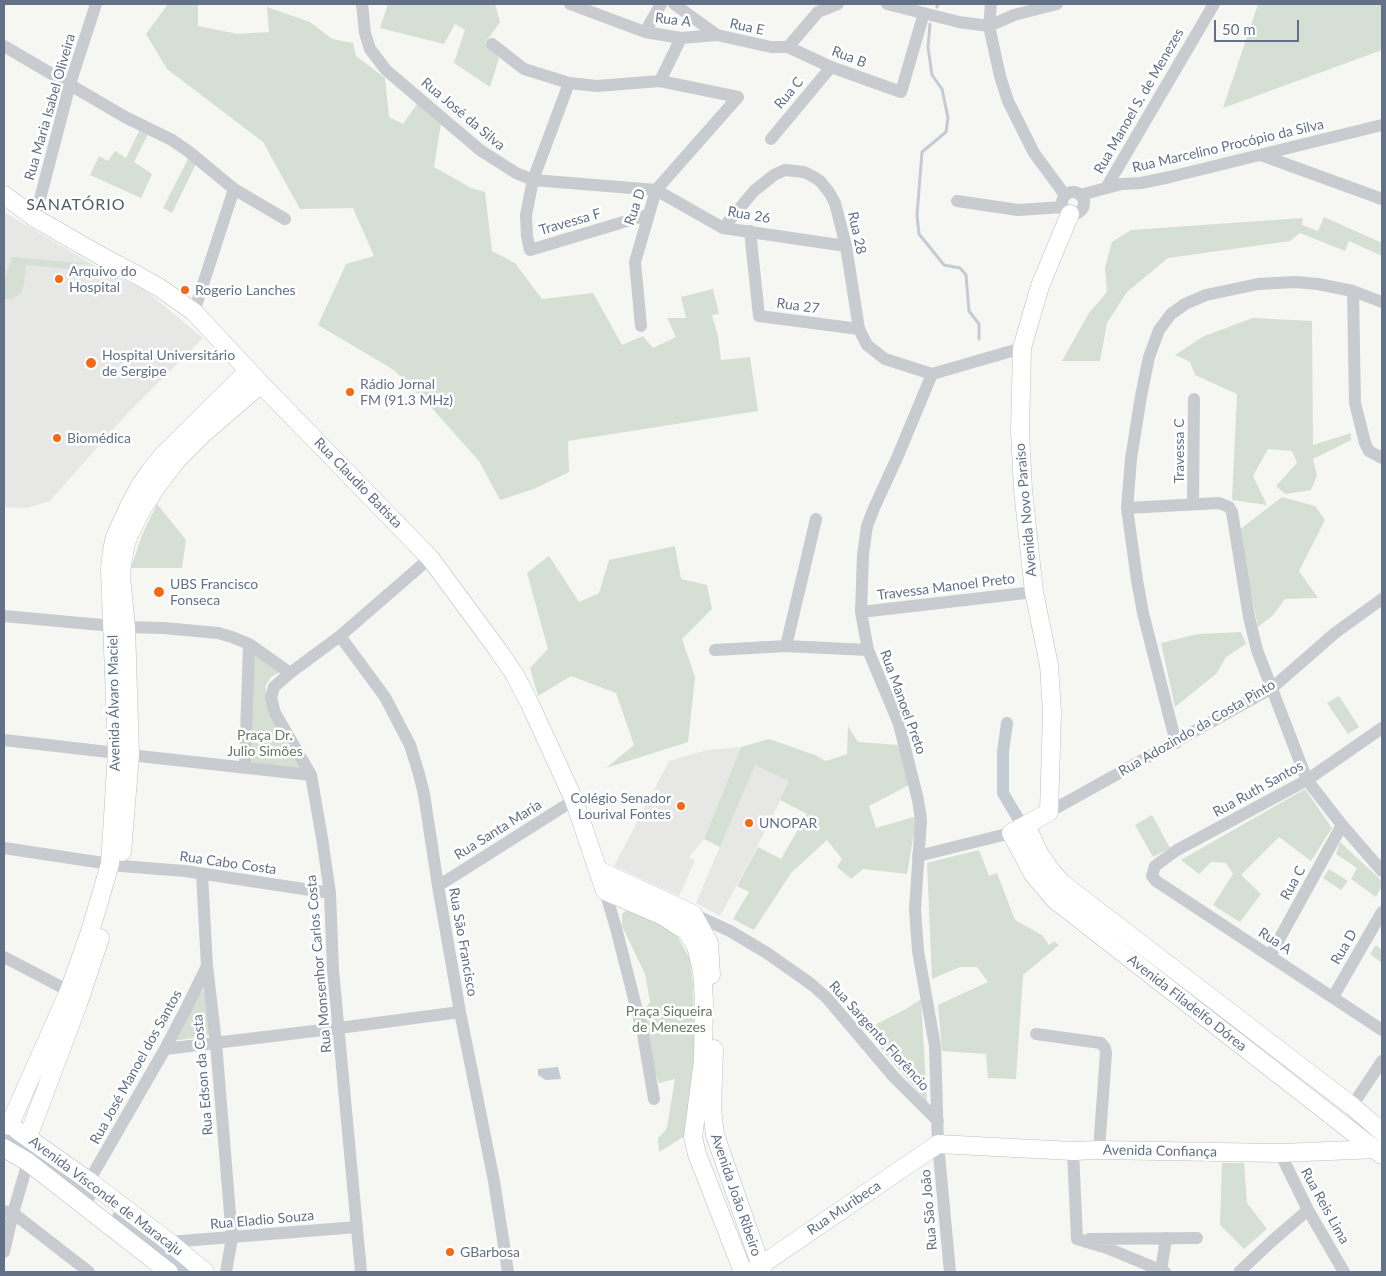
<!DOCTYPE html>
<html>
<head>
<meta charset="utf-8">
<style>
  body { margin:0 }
  #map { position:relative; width:1386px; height:1276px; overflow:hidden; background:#f6f7f3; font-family:Lato,sans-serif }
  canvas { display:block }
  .frame { position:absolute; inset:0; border:5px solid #627187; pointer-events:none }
  .scale { position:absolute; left:1214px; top:20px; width:85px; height:22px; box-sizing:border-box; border:2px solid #627187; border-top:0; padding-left:6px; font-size:15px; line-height:18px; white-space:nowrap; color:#627187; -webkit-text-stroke:4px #fff; paint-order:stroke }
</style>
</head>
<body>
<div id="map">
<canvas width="1386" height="1276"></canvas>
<div class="frame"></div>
<div class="scale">50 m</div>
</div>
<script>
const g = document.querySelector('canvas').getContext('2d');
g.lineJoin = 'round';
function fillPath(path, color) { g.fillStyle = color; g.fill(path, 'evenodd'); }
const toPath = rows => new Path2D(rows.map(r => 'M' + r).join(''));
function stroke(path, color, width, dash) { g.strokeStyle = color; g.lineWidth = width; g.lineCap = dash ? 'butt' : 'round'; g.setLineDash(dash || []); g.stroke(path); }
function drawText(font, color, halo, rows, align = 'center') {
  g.font = font + ' Lato,sans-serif'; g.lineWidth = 5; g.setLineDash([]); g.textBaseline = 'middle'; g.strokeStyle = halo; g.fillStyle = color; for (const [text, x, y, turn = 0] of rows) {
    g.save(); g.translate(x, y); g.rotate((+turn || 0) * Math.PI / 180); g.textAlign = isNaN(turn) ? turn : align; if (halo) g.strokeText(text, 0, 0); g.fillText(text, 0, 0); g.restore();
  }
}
fillPath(toPath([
  [4,212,99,268,145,290,203,338,124,417,50,501,27,508,4,507],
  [741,747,704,839,689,857,695,860,679,896,614,866,669,761,707,750],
  [755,764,790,781,755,851,720,916,696,903]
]), '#e7e7e6');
fillPath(toPath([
  [168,4,198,4,198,26,238,34,269,32,267,7,310,22,332,39,353,43,356,56,385,78,389,117,403,124,417,104,441,123,434,167,471,188,485,192,492,251,515,263,542,299,593,293,622,345,643,336,653,348,676,337,667,318,686,318,681,297,713,289,719,314,712,315,718,336,721,360,750,357,758,411,568,441,569,472,534,489,500,500,479,461,430,406,394,370,318,325,346,264,374,256,353,208,300,209,263,142,167,69,146,34],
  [388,4,495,4,500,22,485,43,499,58,490,87,454,63,465,30,455,24,444,44,380,28],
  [1258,4,1382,4,1382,50,1223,108],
  [139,131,148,134,134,162,152,174,141,198,90,175,99,156,108,161,115,151,126,158],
  [189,157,196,164,172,213,163,208],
  [1324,217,1382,243,1382,256,1349,241,1345,251,1300,233,1290,241,1168,258,1127,292,1107,323,1100,361,1062,361,1089,313,1107,292,1105,268,1112,242,1131,230,1303,218,1302,225,1318,231],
  [12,257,92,264,74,264,71,269,26,265,24,285,21,293,11,299,7,299,4,298,4,281],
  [1253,318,1312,321,1313,445,1351,433,1351,440,1313,459,1317,476,1311,490,1285,494,1276,486,1297,463,1292,451,1268,449,1253,476,1267,505,1232,500,1237,394,1195,375,1190,362,1175,355,1204,336],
  [1282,497,1315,506,1325,520,1299,571,1318,598,1285,599,1273,615,1258,627,1238,531],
  [157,504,186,540,182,568,131,568,142,535],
  [675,546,681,579,707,585,712,609,682,639,695,677,688,742,606,768,634,745,616,693,571,676,538,696,530,668,548,649,527,573,549,556,579,602,599,593,609,560],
  [1241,632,1246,644,1226,657,1217,673,1175,707,1161,643,1198,634],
  [249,648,280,672,271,677,265,687,275,722,305,772,245,761],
  [1339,696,1359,727,1348,734,1327,703],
  [848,726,858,742,898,745,909,785,869,806,876,828,917,816,907,874,863,869,851,879,837,867,842,859,827,840,791,873,754,930,733,919,749,892,737,886,758,847,781,859,807,814,780,800,789,781,755,765,720,847,704,839,741,747,769,739,815,755,826,761,847,754],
  [1305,789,1332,828,1311,861,1279,837,1241,875,1261,894,1240,922,1213,905,1233,874,1226,863,1211,862,1199,874,1181,860],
  [1152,815,1170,848,1153,857,1135,825],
  [1340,842,1382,881,1382,886,1376,897,1351,879,1357,868,1336,854],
  [979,850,989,876,997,873,1015,920,1042,935,1049,945,1054,941,1059,945,1023,975,1016,1079,988,1078,986,1054,942,1051,938,1005,988,982,977,967,960,967,932,979,927,863],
  [1329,869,1348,881,1341,890,1323,878],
  [628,909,639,909,676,934,690,959,693,984,695,1063,685,1136,659,1152,658,1138,665,1131,667,1127,675,1079,659,1083,651,1062,643,1012,650,1002,645,974,622,926,622,914],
  [1376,945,1382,950,1382,963,1370,954],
  [203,989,212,1035,173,1041,192,1007],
  [921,999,927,1102,865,1030,906,1009],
  [1222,1163,1244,1163,1247,1203,1267,1229,1244,1249,1220,1225]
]), '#d6dfd3');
fillPath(toPath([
  [558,1067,561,1079,546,1080,538,1075,538,1069]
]), '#c3ccd3');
stroke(toPath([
  [937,7,938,4],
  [930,24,928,47,932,75,942,89,948,118,946,132,922,152,917,215,919,234,944,265,960,268,966,275,969,311,979,324,979,339]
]), '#c3ccd3', 3);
stroke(toPath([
  [1007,723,1003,752,1003,793,1019,820,1024,835],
  [1103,927,1160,969],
  [4,1134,14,1138,90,1196],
  [118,1217,182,1272]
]), '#c3ccd3', 12);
const secondary = toPath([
  [4,195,35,218,101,256,137,275,160,288,194,312,261,384,430,558,498,650,515,675,529,702,574,800,605,891,663,916,686,931,696,946,702,971,704,1001,703,1060,693,1137,697,1154,743,1272],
  [1070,214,1040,286,1022,348,1020,431,1023,490,1034,592,1049,665,1052,712,1049,812,1011,833,1033,874,1055,900,1382,1155],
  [1026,825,1040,855,1052,872,1063,884,1352,1106,1382,1132],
  [122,852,130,755,126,627,121,577,122,564,126,543,130,533,144,506,157,486,177,460,204,433,261,384],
  [598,870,693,914,709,943,711,975],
  [714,1049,712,1109,715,1135,763,1272],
  [9,1126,69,991,90,932,110,864,117,753,110,569,112,550,115,537,129,506,141,484,150,471,164,454,248,371],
  [18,1131,89,1181,169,1242,205,1272],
  [28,1137,78,1004,100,938],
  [4,1148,28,1162,169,1272],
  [751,1272,938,1144,1073,1151,1099,1150,1280,1153,1379,1149]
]);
stroke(secondary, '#babec4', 19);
stroke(toPath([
  [362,4,365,33,370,49,386,70,480,150,516,173,533,180,656,190,723,228,846,246],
  [570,4,645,32,681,38,717,35],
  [674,4,717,35,771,47,788,47,818,12,838,4],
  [887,4,959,22,989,26],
  [991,4,989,26,1000,76,1008,101,1034,153,1065,195],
  [989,26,1014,15,1057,4],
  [645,32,661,4],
  [492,44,524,69,569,83,597,86,660,81,738,97],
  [4,46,125,117,172,140,188,151,234,189,285,219],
  [788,47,831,67,901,92,924,13],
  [660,81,681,38],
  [569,83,533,180,526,215,527,236,530,250,647,215],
  [771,139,831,67],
  [1261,155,1382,199],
  [1106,188,1214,4],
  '1062 203a11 11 0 1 1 22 0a11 11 0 1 1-22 0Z',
  [1080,195,1122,184,1141,183,1170,177,1382,125],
  [957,201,1018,210,1063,207],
  [35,218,70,84,96,4],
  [723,228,754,191,774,175,785,170,804,172,814,177,820,181,829,192,835,203,846,246,859,329,867,345,885,359,932,374],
  [750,231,759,316,859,329],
  [1353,291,1355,403,1365,443,1369,451,1382,458],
  [194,312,234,189],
  [641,326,635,262,656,190,738,97],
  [1193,504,1194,399],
  [1127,508,1219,503,1229,507,1232,512,1249,617,1257,650,1307,780,1342,825,1382,871],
  [861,612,1034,592],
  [4,616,113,626],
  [126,627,164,628,218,633,232,637,249,644,290,673],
  [340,636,385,697,410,745,419,774,424,794,438,886,460,1012,494,1181,508,1272],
  [786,646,816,519],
  [715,650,786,646,868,650],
  [1382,728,1307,780,1177,850,1155,866,1152,876,1156,881,1382,1030],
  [4,740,117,753],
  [1176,743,1143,613,1137,580,1127,508,1131,459,1141,396,1149,357,1159,330,1171,314,1185,304,1206,295,1258,284,1295,282,1318,284,1353,291,1382,302],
  [130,755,311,775],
  [245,767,249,644],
  [1049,812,1272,688,1335,633,1382,599],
  [4,848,110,864],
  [918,856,1011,833],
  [121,866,185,871,330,893],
  [202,874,207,966,216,1043,232,1238,226,1272],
  [438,886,574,800],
  [605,891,616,928,643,1034,654,1099],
  [693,914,730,931,767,953,811,984,827,998,893,1076,938,1121],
  [1270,956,1342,825],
  [4,957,69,991],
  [1333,997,1382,912],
  [1036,1034,1101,1043,1105,1048,1106,1053,1099,1150],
  [165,1049,339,1028,460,1012],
  [1352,1106,1382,1061],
  [1073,1151,1077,1239,1107,1248,1165,1272],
  [1280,1153,1308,1210,1344,1272],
  [89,1181,165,1049,188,1005,207,966],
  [4,1211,13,1213,89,1272],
  [1089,1239,1197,1238],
  [169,1242,357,1227],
  [4,1252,13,1213,28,1162],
  [1161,1271,1166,1238],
  [361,1272,333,970,330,893,322,838,311,775,275,713,271,698,274,687,290,673,340,636,430,558],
  [950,1272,938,1144,935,1046,918,951,915,909,921,820,918,800,899,724,868,650,861,612,863,555,867,526,874,508,897,458,932,374,1022,348],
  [1239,1272,1272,1241,1308,1210]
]), '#c8cbcf', 12);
stroke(secondary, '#fff', 18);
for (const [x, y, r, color] of [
  [59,279,5,"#f36916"],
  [185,290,5,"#f36916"],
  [91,363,6,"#f36916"],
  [350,392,5,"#f36916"],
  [57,438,5,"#f36916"],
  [159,592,6,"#f36916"],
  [681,806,5,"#f36916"],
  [749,823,5,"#f36916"],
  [450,1252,5,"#f36916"]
]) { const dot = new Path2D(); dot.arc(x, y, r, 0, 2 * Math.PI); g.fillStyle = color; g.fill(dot); stroke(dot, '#fff', 2); }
drawText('14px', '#627187', '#fff', [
  ["Rua A",673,20,7],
  ["Rua E",747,27,12],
  ["Rua B",849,57,21],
  ["Rua C",789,93,-50],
  ["Rua Manoel S. de Menezes",1139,101,-60],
  ["Rua Maria Isabel Oliveira",50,107,-74],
  ["Rua José da Silva",463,114,40],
  ["Rua Marcelino Procópio da Silva",1228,146,-13],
  ["Rua D",635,207,-71],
  ["Rua 26",749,215,10],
  ["Travessa F",570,222,-16],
  ["Rua 28",857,233,78],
  ["Rua 27",798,306,8],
  ["Travessa C",1179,451,-90],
  ["Rua Claudio Batista",358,483,46],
  ["Avenida Novo Paraíso",1026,510,-95],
  ["Travessa Manoel Preto",946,587,-7],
  ["Rua Manoel Preto",903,702,70],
  ["Avenida Álvaro Maciel",114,703,-91],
  ["Rua Adozindo da Costa Pinto",1197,728,-30],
  ["Rua Ruth Santos",1258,789,-29],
  ["Rua Santa Maria",498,830,-32],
  ["Rua Cabo Costa",228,863,8],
  ["Rua C",1293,883,-61],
  ["Rua A",1275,941,33],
  ["Rua São Francisco",463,942,80],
  ["Rua D",1344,947,-60],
  ["Rua Monsenhor Carlos Costa",319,964,-95],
  ["Avenida Filadelfo Dórea",1187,1003,38],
  ["Rua Sargento Florêncio",879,1036,48],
  ["Rua José Manoel dos Santos",136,1067,-61],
  ["Rua Edson da Costa",203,1075,-95],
  ["Avenida Confiança",1160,1151,1],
  ["Avenida João Ribeiro",736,1195,71],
  ["Avenida Visconde de Maracaju",106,1196,37],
  ["Rua Reis Lima",1325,1206,61],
  ["Rua Muribeca",844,1208,-34],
  ["Rua São João",929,1210,-95],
  ["Rua Eladio Souza",262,1220,-5]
]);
drawText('14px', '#627187', '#fff', [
  ["Arquivo do",69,271],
  ["Hospital",69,287],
  ["Rogerio Lanches",195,290],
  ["Hospital Universitário",102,355],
  ["de Sergipe",102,371],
  ["Rádio Jornal",360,384],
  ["FM (91.3 MHz)",360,400],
  ["Biomédica",67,438],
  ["UBS Francisco",170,584],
  ["Fonseca",170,600],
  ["Colégio Senador",671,798,"right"],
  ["Lourival Fontes",671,814,"right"],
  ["UNOPAR",759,823],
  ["GBarbosa",460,1252]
], 'left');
drawText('14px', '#647d62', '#fff', [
  ["Praça Dr.",265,735],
  ["Julio Simões",265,751],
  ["Praça Siqueira",669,1011],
  ["de Menezes",669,1027]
]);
g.letterSpacing = '1px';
drawText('16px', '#515c6b', '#fff', [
  ["SANATÓRIO",76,205]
]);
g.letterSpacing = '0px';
</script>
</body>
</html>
